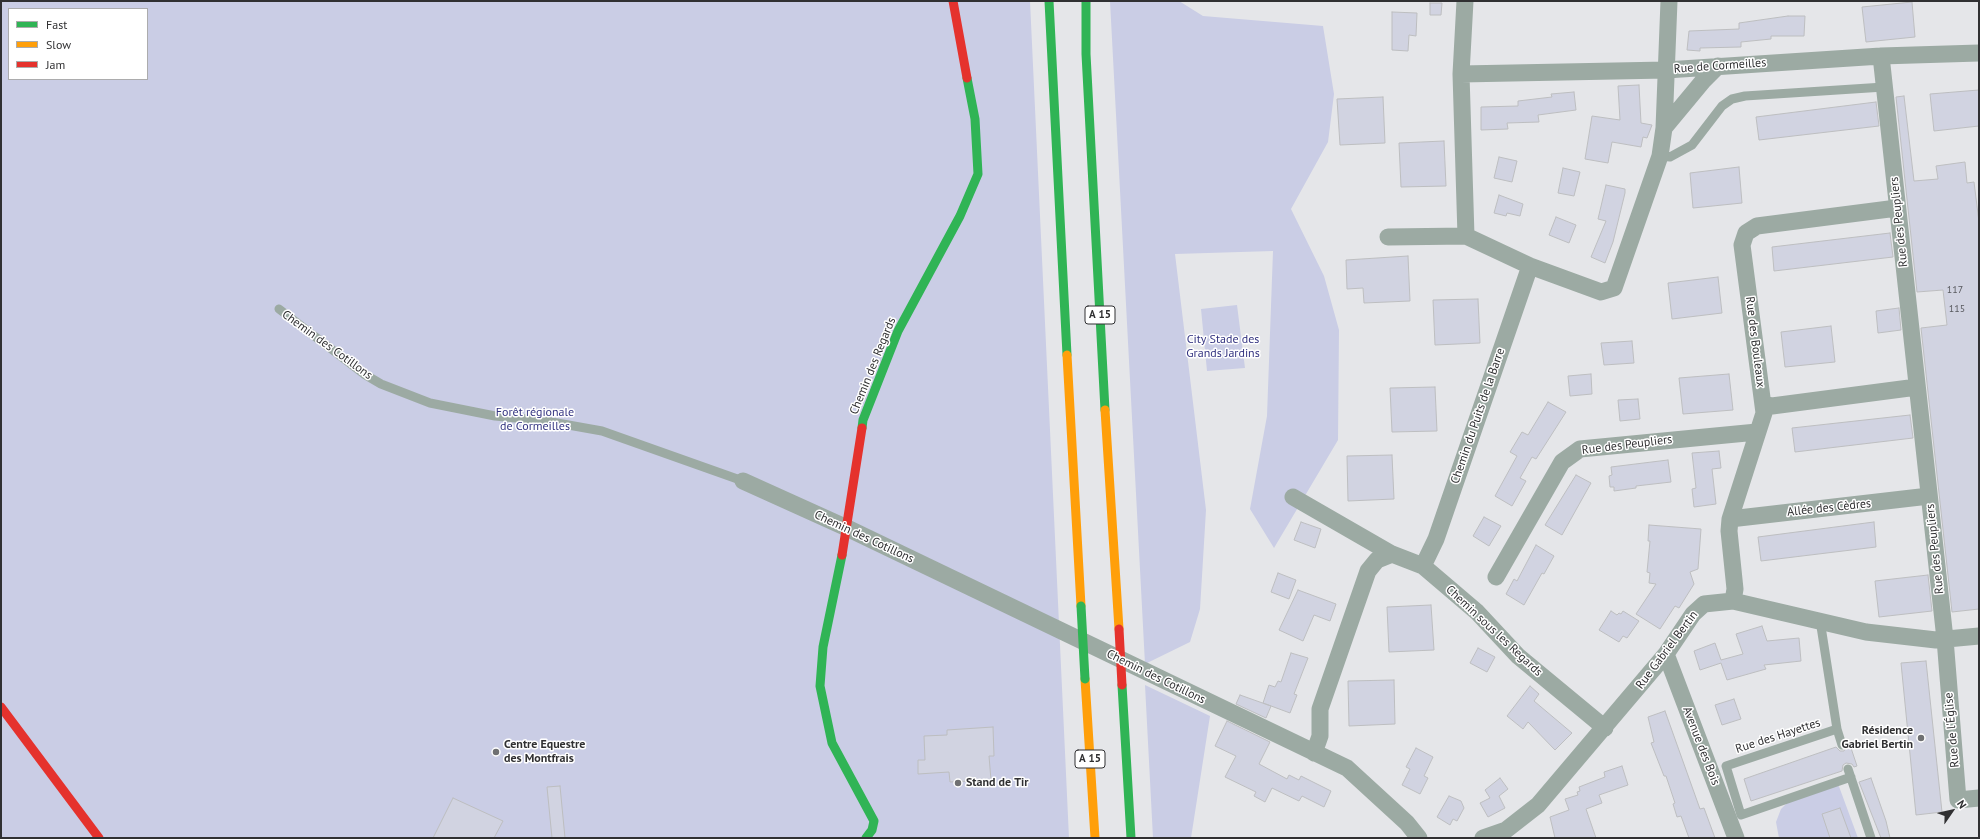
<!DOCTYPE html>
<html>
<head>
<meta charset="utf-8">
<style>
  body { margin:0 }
  #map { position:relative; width:1980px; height:839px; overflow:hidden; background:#e5e6e9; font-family:"PT Sans",sans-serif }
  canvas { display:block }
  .frame { position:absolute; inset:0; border:2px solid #303032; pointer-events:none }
  .legend { position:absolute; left:8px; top:8px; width:140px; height:72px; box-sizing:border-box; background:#fff; border:1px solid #acacad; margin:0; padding:5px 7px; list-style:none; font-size:12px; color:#303032 }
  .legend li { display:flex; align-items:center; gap:8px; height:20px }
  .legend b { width:20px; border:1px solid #acacad }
  .north { position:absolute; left:1932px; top:791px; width:40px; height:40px; -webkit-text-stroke:3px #fff; paint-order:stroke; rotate:56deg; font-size:11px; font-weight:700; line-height:16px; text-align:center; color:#303032 }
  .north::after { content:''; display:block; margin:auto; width:14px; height:18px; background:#303032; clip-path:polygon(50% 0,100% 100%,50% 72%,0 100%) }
</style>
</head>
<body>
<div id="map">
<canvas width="1980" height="839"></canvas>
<div class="frame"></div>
<ul class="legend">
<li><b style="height:5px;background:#30b455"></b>Fast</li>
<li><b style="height:5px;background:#ff9f0a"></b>Slow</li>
<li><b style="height:5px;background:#e5322d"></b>Jam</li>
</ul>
<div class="north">N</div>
</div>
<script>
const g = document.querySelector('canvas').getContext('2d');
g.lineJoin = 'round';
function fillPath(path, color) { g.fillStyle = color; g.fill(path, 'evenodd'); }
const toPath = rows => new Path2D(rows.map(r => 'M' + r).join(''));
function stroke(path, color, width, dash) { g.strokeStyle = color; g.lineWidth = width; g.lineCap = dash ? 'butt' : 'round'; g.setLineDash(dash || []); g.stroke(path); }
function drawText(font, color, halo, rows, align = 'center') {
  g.font = font + ' "PT Sans",sans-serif'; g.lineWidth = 3; g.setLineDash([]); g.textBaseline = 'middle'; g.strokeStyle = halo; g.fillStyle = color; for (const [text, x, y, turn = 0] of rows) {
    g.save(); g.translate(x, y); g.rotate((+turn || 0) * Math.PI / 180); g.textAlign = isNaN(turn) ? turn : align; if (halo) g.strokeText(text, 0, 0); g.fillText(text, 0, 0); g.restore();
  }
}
fillPath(toPath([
  [1,1,1030,1,1069,838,1,838],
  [9,9,147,9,147,79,9,79],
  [1110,1,1179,1,1203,16,1323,26,1334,94,1328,142,1291,209,1324,276,1339,330,1338,440,1274,548,1250,509,1267,416,1273,251,1175,254,1206,510,1200,609,1190,642,1145,664],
  [1237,305,1245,368,1207,371,1201,309],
  [1145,685,1210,716,1191,838,1153,838],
  [1837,781,1858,838,1779,838,1776,822,1781,809,1793,797]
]), '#cacde5');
const building = toPath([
  [1912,2,1915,37,1866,42,1862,7,1912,2],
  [1430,3,1442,3,1441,15,1430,15,1430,3],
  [1392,12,1417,13,1416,36,1409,35,1408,51,1392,50,1392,12],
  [1788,16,1805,16,1804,36,1771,36,1771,39,1741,42,1741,47,1700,48,1700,51,1687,50,1689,31,1739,29,1739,23,1788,16],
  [1639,85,1641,123,1652,125,1647,138,1643,137,1641,147,1612,142,1608,163,1585,159,1592,116,1620,120,1618,86,1639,85],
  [1979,90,1979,126,1934,131,1930,94,1979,90],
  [1574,92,1576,110,1538,115,1539,122,1507,123,1508,129,1481,130,1481,107,1518,106,1518,101,1552,97,1551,94,1574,92],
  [1904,96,1914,181,1938,179,1936,166,1965,162,1967,183,1974,182,1979,222,1979,609,1952,612,1921,328,1947,325,1943,290,1917,292,1896,97,1904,96],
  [1383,97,1385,143,1340,145,1337,99,1383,97],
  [1876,102,1879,126,1759,140,1756,117,1876,102],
  [1444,141,1446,186,1401,187,1399,143,1444,141],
  [1499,157,1517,161,1512,182,1494,178,1499,157],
  [1739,167,1742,203,1693,208,1690,173,1739,167],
  [1563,168,1580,172,1574,196,1558,193,1563,168],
  [1606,185,1625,189,1625,193,1613,242,1605,263,1591,257,1606,221,1598,219,1606,185],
  [1499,195,1523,204,1520,216,1507,213,1506,216,1494,213,1499,195],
  [1556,217,1576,225,1569,243,1549,235,1556,217],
  [1890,233,1893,257,1774,271,1772,247,1890,233],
  [1408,256,1410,301,1364,303,1363,288,1347,289,1346,260,1408,256],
  [1718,277,1722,313,1672,319,1668,283,1718,277],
  [1478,299,1480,343,1435,345,1433,300,1478,299],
  [1899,308,1901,330,1878,333,1876,311,1899,308],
  [1831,326,1835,362,1785,367,1781,332,1831,326],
  [1632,341,1634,363,1604,365,1601,343,1632,341],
  [1591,374,1592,394,1570,396,1568,376,1591,374],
  [1729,374,1733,410,1683,414,1679,378,1729,374],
  [1435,387,1437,431,1392,432,1390,388,1435,387],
  [1638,399,1640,419,1620,421,1618,400,1638,399],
  [1548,402,1566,412,1536,459,1532,457,1520,478,1526,481,1512,506,1495,496,1517,456,1510,452,1522,432,1528,435,1548,402],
  [1910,415,1913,438,1795,452,1792,428,1910,415],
  [1719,451,1721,468,1712,469,1716,504,1694,507,1692,489,1696,488,1692,453,1719,451],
  [1392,455,1394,499,1348,501,1347,456,1392,455],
  [1668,460,1671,482,1636,486,1636,488,1614,491,1614,487,1610,487,1609,476,1612,475,1611,467,1668,460],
  [1576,475,1591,483,1562,535,1545,525,1576,475],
  [1484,517,1501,526,1489,546,1473,536,1484,517],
  [1301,522,1321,529,1315,548,1294,540,1301,522],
  [1874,522,1876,547,1761,561,1758,537,1874,522],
  [1649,525,1701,529,1698,569,1690,572,1694,584,1679,608,1675,606,1660,629,1636,614,1656,584,1649,583,1650,573,1647,572,1650,541,1648,541,1649,525],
  [1536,545,1554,556,1544,574,1542,573,1524,605,1506,594,1514,579,1517,581,1536,545],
  [1278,573,1296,580,1289,599,1271,592,1278,573],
  [1928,575,1932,611,1879,617,1875,581,1928,575],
  [1298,590,1336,604,1330,621,1314,615,1303,641,1279,630,1298,590],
  [1431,605,1434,650,1389,652,1387,607,1431,605],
  [1611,611,1617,615,1619,613,1621,614,1623,611,1639,621,1627,638,1623,636,1619,642,1599,630,1611,611],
  [1762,626,1767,641,1799,638,1801,661,1764,665,1766,669,1727,680,1721,663,1700,670,1694,651,1715,643,1721,660,1743,654,1736,634,1762,626],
  [1478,648,1495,657,1487,672,1470,663,1478,648],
  [1291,653,1308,658,1294,694,1297,695,1290,713,1263,703,1269,685,1275,687,1278,681,1281,682,1291,653],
  [1926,661,1942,812,1916,815,1901,663,1926,661],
  [1394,680,1395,724,1349,726,1348,681,1394,680],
  [1530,686,1539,694,1534,701,1572,733,1555,750,1528,722,1523,729,1507,716,1530,686],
  [1240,695,1271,706,1266,718,1236,704,1240,695],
  [1734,699,1741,719,1722,725,1715,705,1734,699],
  [1665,711,1700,809,1704,808,1715,838,1689,838,1681,816,1677,817,1673,804,1675,803,1666,776,1664,776,1651,743,1654,742,1648,717,1665,711],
  [1227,721,1270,742,1259,764,1287,779,1289,775,1299,780,1301,776,1331,791,1324,807,1302,796,1299,801,1272,788,1265,802,1254,796,1256,792,1225,777,1236,756,1215,746,1227,721],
  [993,727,994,756,989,756,991,780,950,782,949,772,918,774,918,760,925,760,924,736,947,735,947,730,993,727],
  [1849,742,1857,766,1854,767,1852,764,1846,763,1843,765,1842,771,1751,801,1744,779,1836,747,1840,751,1844,751,1849,742],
  [1416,748,1433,757,1424,776,1428,778,1420,794,1402,785,1410,769,1406,767,1416,748],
  [1622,766,1628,785,1599,795,1602,803,1586,809,1596,838,1555,838,1550,817,1569,810,1565,799,1578,795,1577,792,1580,791,1579,787,1605,777,1604,772,1622,766],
  [1500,778,1508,789,1499,796,1505,808,1488,817,1480,803,1490,798,1485,790,1500,778],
  [1871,778,1886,821,1890,838,1881,838,1859,782,1871,778],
  [560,786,565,838,552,838,547,787,560,786],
  [1449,796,1461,801,1464,808,1457,821,1453,819,1450,825,1437,817,1449,796],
  [453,798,503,821,494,838,433,838,453,798],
  [1840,808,1851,838,1830,838,1822,814,1840,808]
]);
fillPath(building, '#d1d3e1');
stroke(building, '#bdbec0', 1);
stroke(toPath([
  [1660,156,1670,157,1692,145,1722,106,1732,99,1745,96,1884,87],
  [279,309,364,374,381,384,430,403,495,416,546,421,602,431,743,481],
  [1820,620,1837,729,1842,745],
  [1837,729,1726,766,1741,815,1851,777],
  [1848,769,1871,838]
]), '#9caaa3', 9);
stroke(toPath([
  [1465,1,1461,74,1466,236,1530,266],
  [1881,56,1945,639,1958,800,1979,798],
  [1461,74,1666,70,1881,56,1979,53],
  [1664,128,1703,81,1718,66],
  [1388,237,1466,236],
  [1763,404,1772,406,1917,387],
  [743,481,847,528,1347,768,1407,823,1419,838],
  [1293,497,1392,554,1423,566,1477,612,1518,656,1605,728],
  [1730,519,1929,496],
  [1423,566,1436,539,1530,266,1601,292,1614,288,1660,156,1664,128,1669,1],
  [1496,577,1562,462,1580,449,1757,432],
  [1733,601,1735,589,1729,531,1730,519,1764,413,1742,245,1746,233,1757,226,1897,208],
  [1666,654,1736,838],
  [1314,753,1320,736,1320,709,1368,571,1377,560,1392,554],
  [1483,838,1506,830,1538,805,1666,654,1693,614,1704,604,1733,601,1866,632,1936,640,1979,636]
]), '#9caaa3', 17);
stroke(toPath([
  [1049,1,1067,355],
  [1086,1,1086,54,1105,410],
  [862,428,863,420,898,331,960,216,978,174,975,119,967,78],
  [842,555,823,647,820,686,832,743,874,821,872,830,866,838],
  [1122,685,1131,838]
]), '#30b455', 9);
stroke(toPath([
  [1067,355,1081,606],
  [1105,410,1119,629],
  [1085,679,1095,838]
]), '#ff9f0a', 9);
stroke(toPath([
  [953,1,967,78],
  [842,555,862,428],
  [1,707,99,838]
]), '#e5322d', 9);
stroke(toPath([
  [1081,606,1085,679]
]), '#30b455', 9);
stroke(toPath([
  [1119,629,1122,685]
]), '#e5322d', 9);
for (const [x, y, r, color] of [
  [1921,738,4,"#6f7072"],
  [496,752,4,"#6f7072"],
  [958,783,4,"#6f7072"]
]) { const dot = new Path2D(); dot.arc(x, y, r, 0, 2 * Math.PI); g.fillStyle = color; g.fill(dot); stroke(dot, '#fff', 1.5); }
drawText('10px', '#58595e', null, [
  ["117",1955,290],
  ["115",1957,309]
]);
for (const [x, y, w] of [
  [1100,315,30],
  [1090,759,30]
]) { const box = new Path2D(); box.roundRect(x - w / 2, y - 9, w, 18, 3); g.fillStyle = '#fff'; g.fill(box); stroke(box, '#303032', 1); }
drawText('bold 11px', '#303032', null, [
  ["A 15",1100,315],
  ["A 15",1090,759]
]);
drawText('12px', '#303032', '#fff', [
  ["Rue de Cormeilles",1720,66,-4],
  ["Rue des Peupliers",1899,222,-96],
  ["Rue des Bouleaux",1755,342,83],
  ["Chemin des Cotillons",327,345,36],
  ["Chemin des Regards",873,366,-68],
  ["Chemin du Puits de la Barre",1478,416,-71],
  ["Rue des Peupliers",1627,445,-7],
  ["Allée des Cèdres",1829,508,-6],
  ["Chemin des Cotillons",864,537,25],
  ["Rue des Peupliers",1935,549,-96],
  ["Chemin sous les Regards",1494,631,43],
  ["Rue Gabriel Bertin",1667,650,-53],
  ["Chemin des Cotillons",1156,677,26],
  ["Rue de l'Église",1952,730,-95],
  ["Rue des Hayettes",1778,736,-18],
  ["Avenue des Bois",1701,746,69]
]);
drawText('12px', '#333380', '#fff', [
  ["City Stade des",1223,340],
  ["Grands Jardins",1223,354],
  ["Forêt régionale",535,413],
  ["de Cormeilles",535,427]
]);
drawText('bold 12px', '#303032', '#fff', [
  ["Résidence",1913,731,"right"],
  ["Gabriel Bertin",1913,745,"right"],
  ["Centre Equestre",504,745],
  ["des Montfrais",504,759],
  ["Stand de Tir",966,783]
], 'left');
</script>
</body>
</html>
